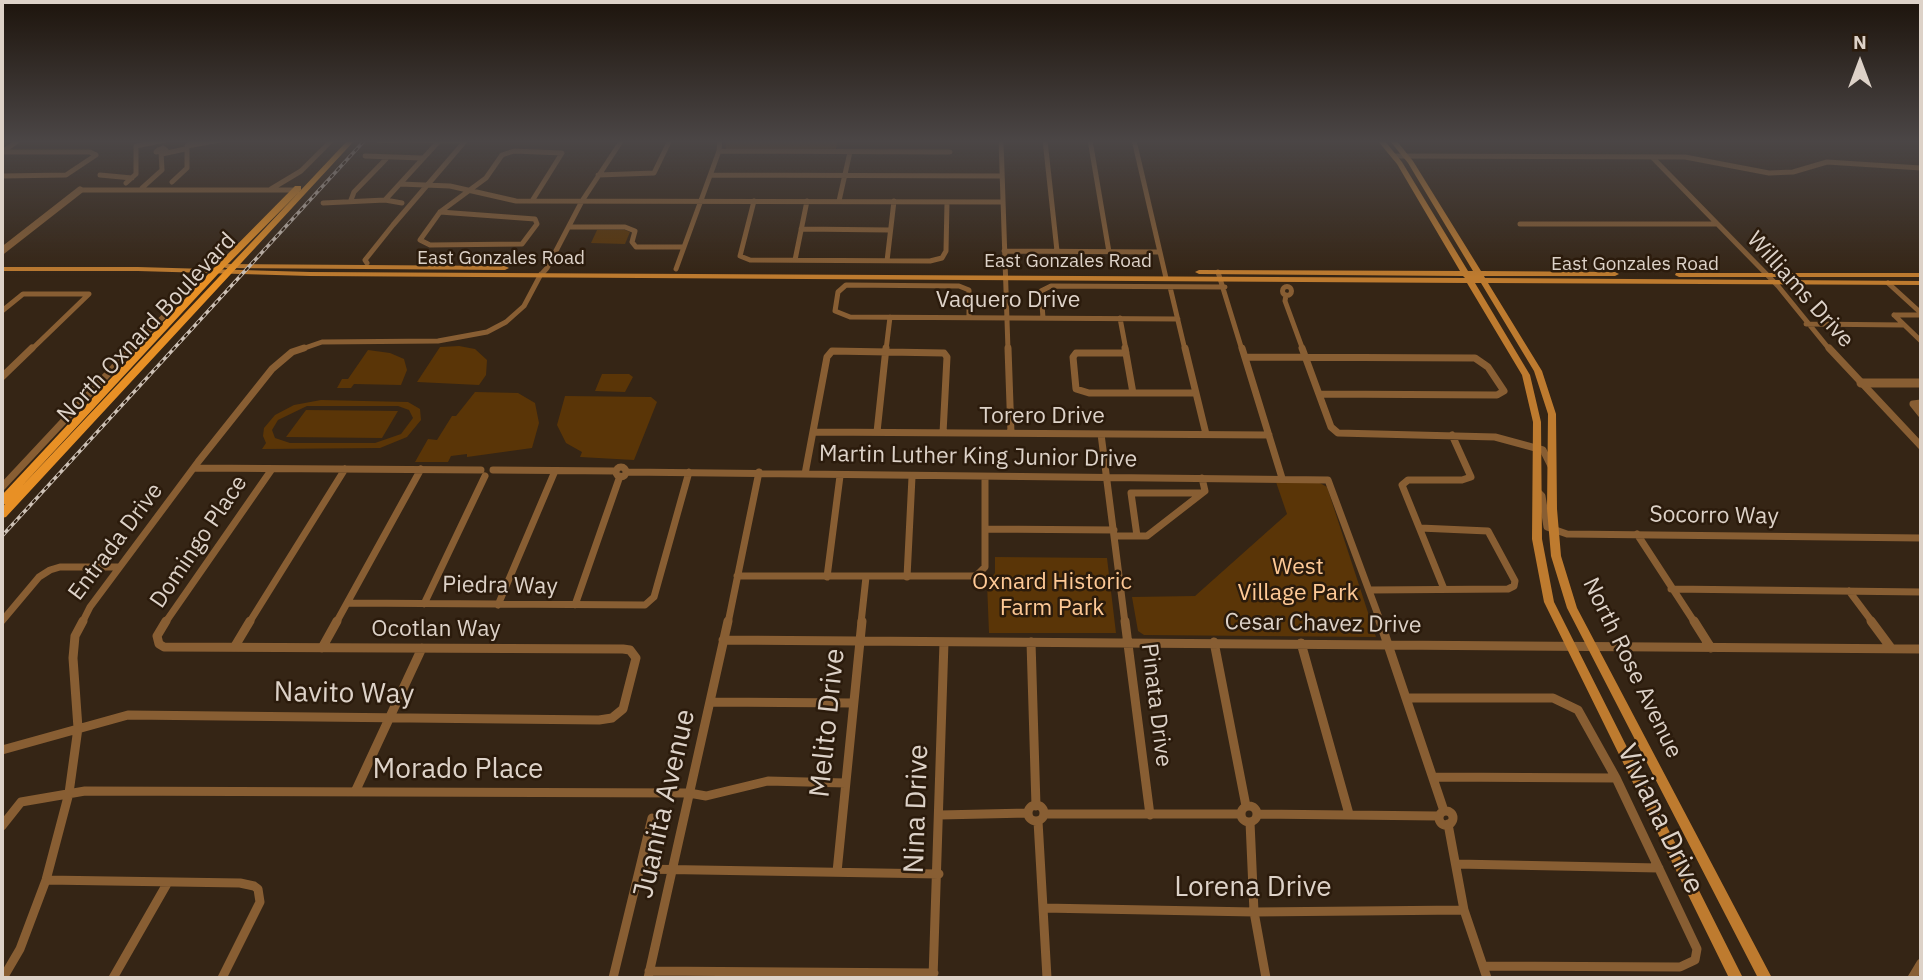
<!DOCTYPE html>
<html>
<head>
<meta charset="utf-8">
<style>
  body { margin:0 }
  #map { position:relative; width:1923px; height:980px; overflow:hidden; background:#352515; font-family:"IBM Plex Sans",sans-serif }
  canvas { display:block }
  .frame { position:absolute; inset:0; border:4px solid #ddd2c8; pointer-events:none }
  .north { position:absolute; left:1825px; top:28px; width:70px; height:70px; -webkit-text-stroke:5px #2b1b0c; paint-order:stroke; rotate:0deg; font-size:19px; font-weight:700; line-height:28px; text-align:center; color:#ddd2c8 }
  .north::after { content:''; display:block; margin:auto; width:24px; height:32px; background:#ddd2c8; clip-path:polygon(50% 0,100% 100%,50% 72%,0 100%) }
</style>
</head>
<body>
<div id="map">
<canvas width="1923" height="980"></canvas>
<div class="frame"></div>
<div class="north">N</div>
</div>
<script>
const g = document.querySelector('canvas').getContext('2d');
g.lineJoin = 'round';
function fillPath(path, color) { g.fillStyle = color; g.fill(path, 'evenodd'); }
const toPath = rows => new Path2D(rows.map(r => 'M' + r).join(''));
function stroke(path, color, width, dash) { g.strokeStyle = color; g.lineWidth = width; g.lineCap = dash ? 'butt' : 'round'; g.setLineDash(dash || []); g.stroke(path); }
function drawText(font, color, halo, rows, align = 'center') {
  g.font = font + ' "IBM Plex Sans",sans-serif'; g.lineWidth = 5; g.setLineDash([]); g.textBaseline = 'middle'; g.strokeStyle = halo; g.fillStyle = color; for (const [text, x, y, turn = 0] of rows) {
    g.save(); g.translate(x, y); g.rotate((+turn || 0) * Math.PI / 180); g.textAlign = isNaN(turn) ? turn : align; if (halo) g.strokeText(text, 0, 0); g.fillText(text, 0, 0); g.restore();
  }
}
fillPath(toPath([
  [725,140,838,140,836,149,726,149],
  [597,230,625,230,630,232,625,244,591,243],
  [459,346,475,349,487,360,486,375,479,385,417,382,440,347],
  [368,350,390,353,404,359,407,370,401,385,354,384,351,388,337,388,342,379,348,379],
  [602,374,629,374,633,377,625,392,595,391],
  [475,392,518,393,535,403,539,423,532,448,467,457,467,454,451,456,448,462,415,462,428,439,437,440,452,416,456,416],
  [565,396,651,397,657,402,634,460,580,457,582,452,566,443,557,425],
  [321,400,408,402,420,409,421,420,407,437,380,448,262,449,266,443,263,436,264,428,275,415,294,405],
  [307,406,398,406,409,410,413,418,401,434,375,443,290,443,275,438,272,430,278,420],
  [306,410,398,411,382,438,286,437],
  [1276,482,1318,482,1327,487,1376,637,1144,635,1138,631,1132,597,1195,596,1287,514],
  [995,557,1107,558,1116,633,989,633,987,583,995,573]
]), '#5a3507');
stroke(toPath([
  [193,140,187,146,221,140],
  [403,140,465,141],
  [1001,140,1008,350],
  [1045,140,1057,251],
  [1090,140,1109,252],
  [1134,140,1166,278],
  [379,141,402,140],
  [163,148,166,150,156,152,158,150,163,148],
  [719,151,950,152],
  [2,152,90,152,96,155],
  [2,152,19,140],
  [162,154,185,149],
  [365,156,422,158],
  [1394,156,1685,157,1769,173,1793,172,1827,162,1921,168],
  [1652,157,1778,286,1830,350],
  [100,175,132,178],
  [598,175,654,173,670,140],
  [711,175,1002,176],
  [2,176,66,175,96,155],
  [172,182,187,168,187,146],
  [126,183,136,174,136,146,166,140],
  [400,184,450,186,516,201,1002,202],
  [142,188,162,170,161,152],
  [271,189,301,171,332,140],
  [80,190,296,190],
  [351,200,354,192,386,159],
  [385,200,440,140],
  [754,201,740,256,750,260,930,261,942,258,946,251,947,202],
  [839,201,850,152],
  [323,203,385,200,402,203],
  [440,212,535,219,537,224,522,244,430,245,420,240,440,212],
  [440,212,486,178,502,155,514,151,562,153,532,201],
  [1520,224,1717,224],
  [569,227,625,227,635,231,632,242,636,247,684,247],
  [801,229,890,230],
  [1004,251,1160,252],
  [795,260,807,201],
  [887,261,894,201],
  [367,263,365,260,393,225,466,140],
  [676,269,719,151,720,140],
  [1218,272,1242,350],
  [539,277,547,268,582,201,622,140],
  [1888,283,1921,313],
  '1282.5 291a4.5 4.5 0 1 1 9 0a4.5 4.5 0 1 1-9 0Z',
  [1170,287,1185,350],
  [1286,295,1285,301,1303,350],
  [2,311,23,294,89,294,31,350],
  [1894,315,1921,341],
  [1894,315,1921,315],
  [969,317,969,290,959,286,846,285,838,292,835,311,850,317,1178,319],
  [1043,318,1041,291,1051,286,1225,287],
  [1120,318,1126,350],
  [1806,324,1904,325],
  [130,350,172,308,174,301],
  [299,350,322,342,438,341,487,332,506,322,524,306,541,274],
  [886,350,890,317]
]), '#885e33', 5);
stroke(toPath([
  [1008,348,1011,433],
  [1125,348,1133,393],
  [1185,348,1206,434],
  [1242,348,1282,478],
  [1302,348,1331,427,1338,433,1495,437,1543,450,1552,468],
  [1829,348,1921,446],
  [1126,353,1076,353,1073,357,1076,389,1089,393,1195,393],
  [1246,357,1475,358,1488,367,1504,391,1497,395,1319,394],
  [2,377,32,348],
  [1921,403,1913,404,1921,414],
  [815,432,1269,435],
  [877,432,886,348],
  [1101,434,1125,623],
  '616 472a5 5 0 1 1 10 0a5 5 0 1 1-10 0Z',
  [194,468,481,470],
  [493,470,616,471],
  [627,472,1328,480,1381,623],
  [805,474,827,357,832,351,944,353,947,357,943,433],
  [2,487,132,348],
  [1537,491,1542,496,1547,527,1567,534,1921,538],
  [985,529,1114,530],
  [1637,534,1695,623],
  [1114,536,1147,536,1205,491,1202,478],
  [1137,536,1131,493,1202,493],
  [737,576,976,576,985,567,985,477],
  [827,577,840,476],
  [907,577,912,477],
  [1444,589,1402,485,1408,480,1462,480,1471,477,1452,435],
  [1671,589,1921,592],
  [1370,590,1508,589,1514,586,1515,581,1488,531,1420,528],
  [1849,591,1873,623],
  [348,603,645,605,654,597,689,472],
  [424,604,485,476],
  [498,605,555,471],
  [575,605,620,476],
  [2,621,39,577,50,570,60,567,119,567],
  [82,623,90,607,198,462,272,369,292,352,304,348],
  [165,623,272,469],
  [249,623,345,469],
  [336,623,421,469],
  [728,623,759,472],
  [861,623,866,577]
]), '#885e33', 7);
stroke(toPath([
  [1125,621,1150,815],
  [1380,621,1444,811],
  [1694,621,1711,648],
  [1871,621,1891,648],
  [723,640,1921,649],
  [1031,642,1036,806],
  [1214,642,1246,806],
  [1301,643,1349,814],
  [235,646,250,621],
  [322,648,337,621],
  [1408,698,1553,698,1578,710,1616,778,1697,949,1695,960,1680,967,1483,966],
  [712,702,853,703],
  [2,750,128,715,599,720,612,718,623,709,636,658,630,650,623,649,164,647,159,644,157,636,166,621],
  [1435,777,1616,778],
  [355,792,422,648],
  '1028 813a8 8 0 1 1 16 0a8 8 0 1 1-16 0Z',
  '1241 814a8 8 0 1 1 16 0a8 8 0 1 1-16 0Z',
  '1439 818a7 7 0 1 1 14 0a7 7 0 1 1-14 0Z',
  [1045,814,1240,814],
  [1258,814,1438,816],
  [940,815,1028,813],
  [1038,821,1047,978],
  [1250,822,1254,912,1266,978],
  [1448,824,1464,910,1487,978],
  [2,826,21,802,85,791,689,793,706,796,768,781,845,783],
  [1456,864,1659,868],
  [640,869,939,874],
  [837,872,862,621],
  [46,880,240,883,254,886,258,889,260,902,222,978],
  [1043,908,1254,912,1464,910],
  [649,971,934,973],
  [3,978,20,949,46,880,69,793,78,728,73,658,75,636,83,621],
  [113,978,168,882],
  [613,978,652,818],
  [648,978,728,621],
  [933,978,944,642],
  [1912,978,1921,963]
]), '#885e33', 9);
stroke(toPath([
  [2,251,80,190]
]), '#885e33', 7);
stroke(toPath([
  [1861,383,1921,383]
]), '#885e33', 9);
fillPath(toPath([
  [1377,140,1384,140,1402,162,1468,271,1473,271,1408,163,1389,140,1396,140,1413,161,1481,271,1615,272,1619,274,1615,276,1484,276,1485,278,1921,281,1921,285,1488,283,1542,371,1556,414,1557,509,1561,556,1577,608,1772,978,1758,978,1567,608,1551,556,1547,509,1548,414,1534,371,1481,283,1475,283,1530,375,1541,422,1542,539,1554,602,1743,978,1729,978,1544,602,1532,539,1533,422,1522,375,1467,283,310,276,138,271,2,271,2,267,138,267,310,272,1465,278,1463,276,1199,274,1195,272,1199,270,1460,271,1397,164,1377,140],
  [223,264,505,266,509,268,505,270,226,268,222,266,223,264],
  [1676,273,1921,273,1921,277,1679,277,1675,275,1676,273]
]), '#be7b2f');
fillPath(toPath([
  [348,140,355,140,6,517,2,518,2,508,5,504,2,505,2,495,212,270,295,186,301,186,301,190,218,274,21,487,348,140]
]), '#e89025');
const rail = toPath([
  [2,536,365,140]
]);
stroke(rail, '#ccc0b5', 3.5);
stroke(rail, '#2b1b0c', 2, [4.5]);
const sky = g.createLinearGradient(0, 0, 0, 277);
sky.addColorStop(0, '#1d140c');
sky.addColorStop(0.51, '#4b4646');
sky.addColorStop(1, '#4b464600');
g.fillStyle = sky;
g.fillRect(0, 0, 1923, 277);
drawText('19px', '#ddd2c8', '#2b1b0c', [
  ["East Gonzales Road",501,259],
  ["East Gonzales Road",1068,262],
  ["East Gonzales Road",1635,265]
]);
drawText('23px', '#ddd2c8', '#2b1b0c', [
  ["Williams Drive",1800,290,48],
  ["Vaquero Drive",1008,300],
  ["North Oxnard Boulevard",147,328,-47],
  ["Torero Drive",1042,416],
  ["Martin Luther King Junior Drive",978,457,1],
  ["Socorro Way",1714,516,1],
  ["Entrada Drive",116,542,-53],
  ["Domingo Place",199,542,-56],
  ["Piedra Way",500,586,1],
  ["Cesar Chavez Drive",1323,624,1],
  ["Ocotlan Way",436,629],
  ["North Rose Avenue",1632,668,64],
  ["Pinata Drive",1156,705,83]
]);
drawText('23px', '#fec996', '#2b1b0c', [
  ["West",1298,567],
  ["Village Park",1298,593],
  ["Oxnard Historic",1052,582],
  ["Farm Park",1052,608]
]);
drawText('28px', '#ddd2c8', '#2b1b0c', [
  ["Navito Way",344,694,1],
  ["Melito Drive",828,723,-84],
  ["Morado Place",458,770],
  ["Juanita Avenue",665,804,-77],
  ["Nina Drive",917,809,-88],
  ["Viviana Drive",1660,819,64],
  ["Lorena Drive",1253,888]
]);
</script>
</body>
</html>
